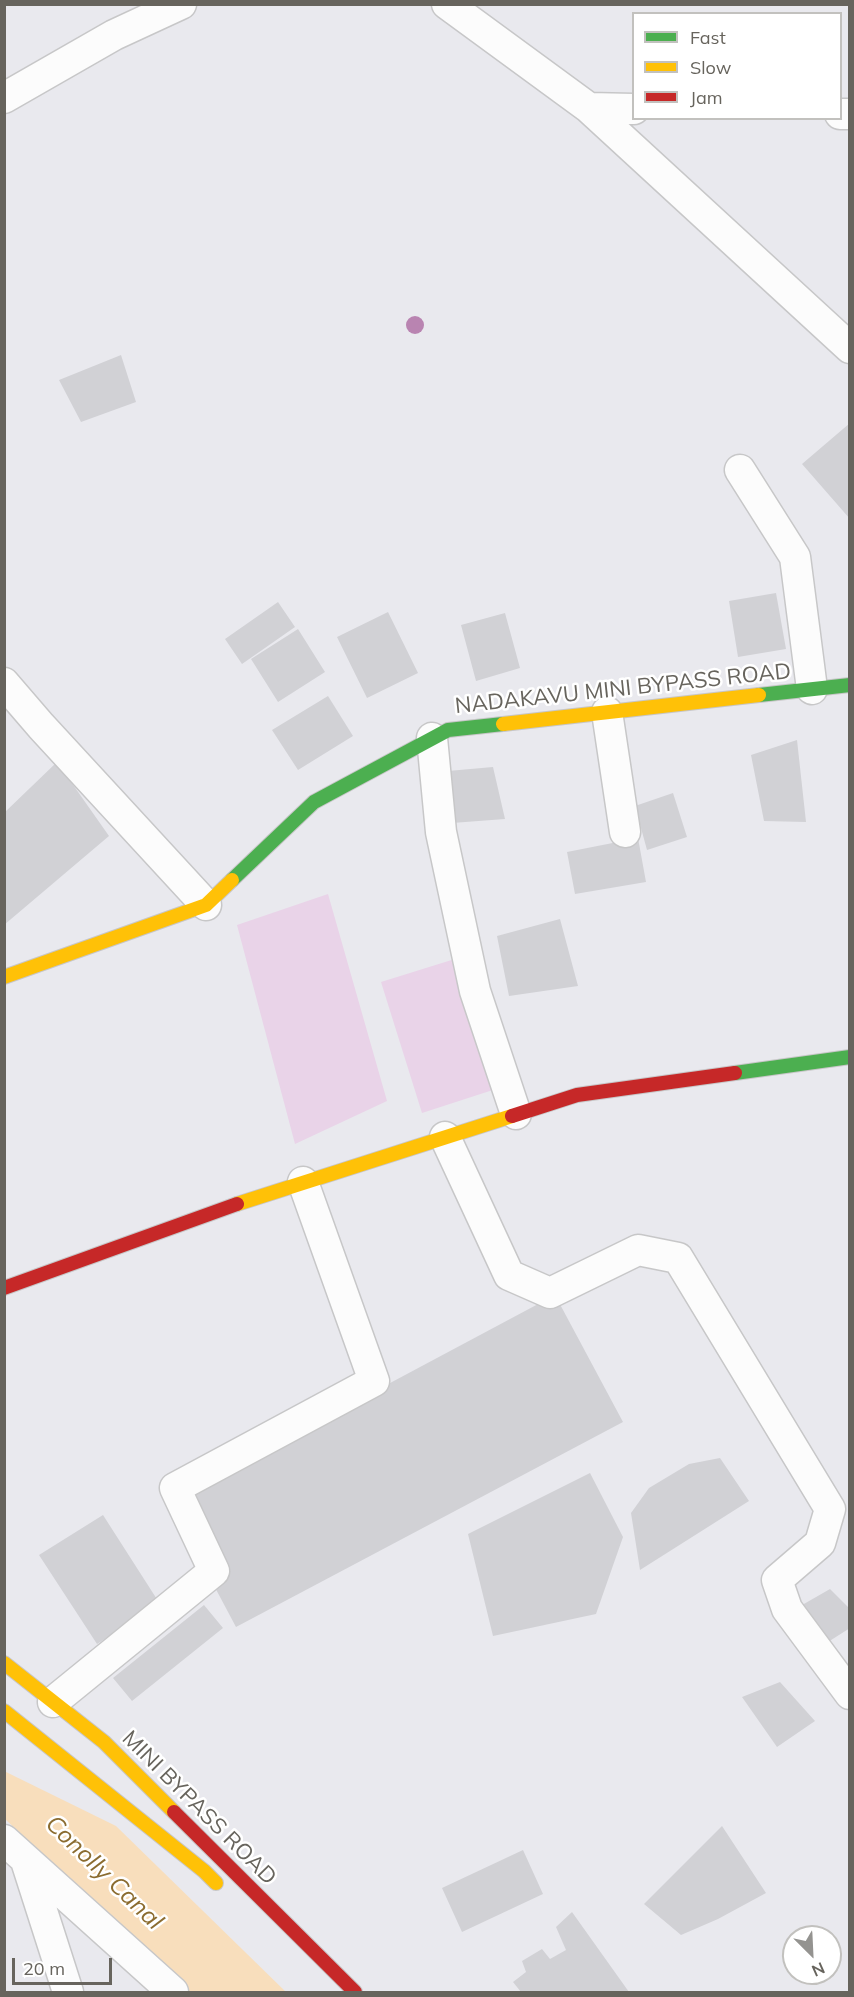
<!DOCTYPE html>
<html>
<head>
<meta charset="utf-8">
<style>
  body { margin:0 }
  #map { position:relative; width:854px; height:1997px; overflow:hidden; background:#e9e9ee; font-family:Mulish,sans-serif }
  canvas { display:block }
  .frame { position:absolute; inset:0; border:6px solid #67645d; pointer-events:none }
  .legend { position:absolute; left:632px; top:12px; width:210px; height:108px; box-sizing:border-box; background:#fff; border:2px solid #c2c1be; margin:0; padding:8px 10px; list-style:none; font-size:18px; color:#67645d }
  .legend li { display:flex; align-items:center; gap:12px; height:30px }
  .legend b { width:30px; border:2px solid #c2c1be }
  .north { position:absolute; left:782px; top:1925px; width:60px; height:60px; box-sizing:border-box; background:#fff; border:2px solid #c2c1be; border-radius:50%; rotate:156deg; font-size:16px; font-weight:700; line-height:24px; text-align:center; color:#67645d }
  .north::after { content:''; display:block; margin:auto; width:21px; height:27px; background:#949390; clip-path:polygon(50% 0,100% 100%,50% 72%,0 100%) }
  .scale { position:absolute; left:12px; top:1958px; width:100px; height:27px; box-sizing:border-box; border:3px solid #67645d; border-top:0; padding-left:8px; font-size:18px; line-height:21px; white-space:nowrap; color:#67645d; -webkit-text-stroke:4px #fff; paint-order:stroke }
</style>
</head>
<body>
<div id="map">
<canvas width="854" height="1997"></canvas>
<div class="frame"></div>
<ul class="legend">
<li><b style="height:8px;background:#4caf50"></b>Fast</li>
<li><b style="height:8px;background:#ffc107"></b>Slow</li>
<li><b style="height:8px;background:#c62828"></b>Jam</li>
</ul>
<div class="north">N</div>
<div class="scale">20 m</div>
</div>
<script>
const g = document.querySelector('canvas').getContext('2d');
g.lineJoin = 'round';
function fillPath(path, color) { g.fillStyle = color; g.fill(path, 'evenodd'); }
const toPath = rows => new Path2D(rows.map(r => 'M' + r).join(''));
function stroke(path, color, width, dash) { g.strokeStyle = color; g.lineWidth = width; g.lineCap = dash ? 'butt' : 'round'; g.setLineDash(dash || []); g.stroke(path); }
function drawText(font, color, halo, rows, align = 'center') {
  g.font = font + ' Mulish,sans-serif'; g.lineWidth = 5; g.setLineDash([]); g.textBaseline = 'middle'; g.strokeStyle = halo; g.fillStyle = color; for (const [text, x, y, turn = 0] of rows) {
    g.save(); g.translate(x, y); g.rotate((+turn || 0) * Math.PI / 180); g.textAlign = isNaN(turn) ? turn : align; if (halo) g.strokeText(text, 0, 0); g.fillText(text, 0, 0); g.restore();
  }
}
fillPath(toPath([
  [328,894,387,1101,295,1144,237,925],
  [458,958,499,1088,422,1113,381,982]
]), '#e9d3e8');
fillPath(toPath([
  [4,1771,116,1826,286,1992,189,1992,5,1819]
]), '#f8debc');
fillPath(toPath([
  [121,355,136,402,81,422,59,380],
  [850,423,850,519,802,464],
  [776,593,786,649,738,657,729,601],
  [278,602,295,627,242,664,225,639],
  [388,612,418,673,367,698,337,637],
  [505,613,520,668,476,681,461,625],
  [298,629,325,672,278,702,251,659],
  [328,696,353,736,298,770,272,730],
  [797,740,806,822,764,821,751,755],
  [57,762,109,836,4,925,4,813],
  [493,767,505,819,452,823,448,771],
  [673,793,687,837,647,850,635,806],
  [638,838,646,882,575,894,567,852],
  [560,919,578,986,509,996,497,936],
  [555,1295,623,1422,236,1627,169,1501],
  [720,1458,749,1501,640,1570,631,1513,649,1488,689,1464],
  [590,1473,623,1537,596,1614,493,1636,468,1534],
  [103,1515,160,1604,97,1644,39,1555],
  [830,1589,850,1609,850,1628,806,1656,783,1616],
  [204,1605,223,1628,132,1701,113,1678],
  [780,1682,815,1721,777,1747,742,1697],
  [722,1826,766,1893,718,1919,681,1935,644,1904],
  [523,1850,543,1894,462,1932,442,1888],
  [572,1912,629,1992,521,1992,513,1982,526,1972,522,1961,542,1949,550,1959,566,1950,556,1927]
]), '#d1d1d5');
const street = toPath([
  [447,4,589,108,850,348],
  [4,98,114,35,181,4],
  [589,108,634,109],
  [840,114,850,114],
  [740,470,795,557,812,689],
  [4,683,41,726,206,905],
  [607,712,625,832],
  [432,738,441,832,475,991,516,1114],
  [445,1137,509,1275,550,1293,638,1250,678,1258,830,1509,820,1543,777,1580,787,1609,850,1694],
  [53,1702,214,1571,175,1488,374,1381,303,1182],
  [4,1840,173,1992],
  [26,1861,68,1992]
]);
const fast = toPath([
  [759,695,850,685],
  [232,880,314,802,448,730,503,724],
  [735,1073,850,1057]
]);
const slow = toPath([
  [503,724,759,695],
  [4,977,206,905,232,880],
  [237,1204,512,1116],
  [4,1663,104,1742,174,1812],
  [4,1711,204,1871,216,1883]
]);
const jam = toPath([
  [512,1116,577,1095,735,1073],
  [4,1288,237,1204],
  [174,1812,355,1992]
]);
stroke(street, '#c7c7c8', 33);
stroke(fast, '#c7c6c7', 16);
stroke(slow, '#c7c6c7', 16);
stroke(jam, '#c7c6c7', 16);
stroke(street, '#fcfcfc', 30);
stroke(fast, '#4caf50', 14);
stroke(slow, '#ffc107', 14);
stroke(jam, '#c62828', 14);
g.fillStyle = '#b984b1';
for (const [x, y] of [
  [415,325]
]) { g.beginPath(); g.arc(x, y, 9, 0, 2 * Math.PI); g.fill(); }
drawText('22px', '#67645d', '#fff', [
  ["NADAKAVU MINI BYPASS ROAD",623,689,-6],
  ["MINI BYPASS ROAD",199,1808,45]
]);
drawText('italic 24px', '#8b6c30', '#fff', [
  ["Conolly Canal",104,1873,44]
]);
</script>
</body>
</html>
